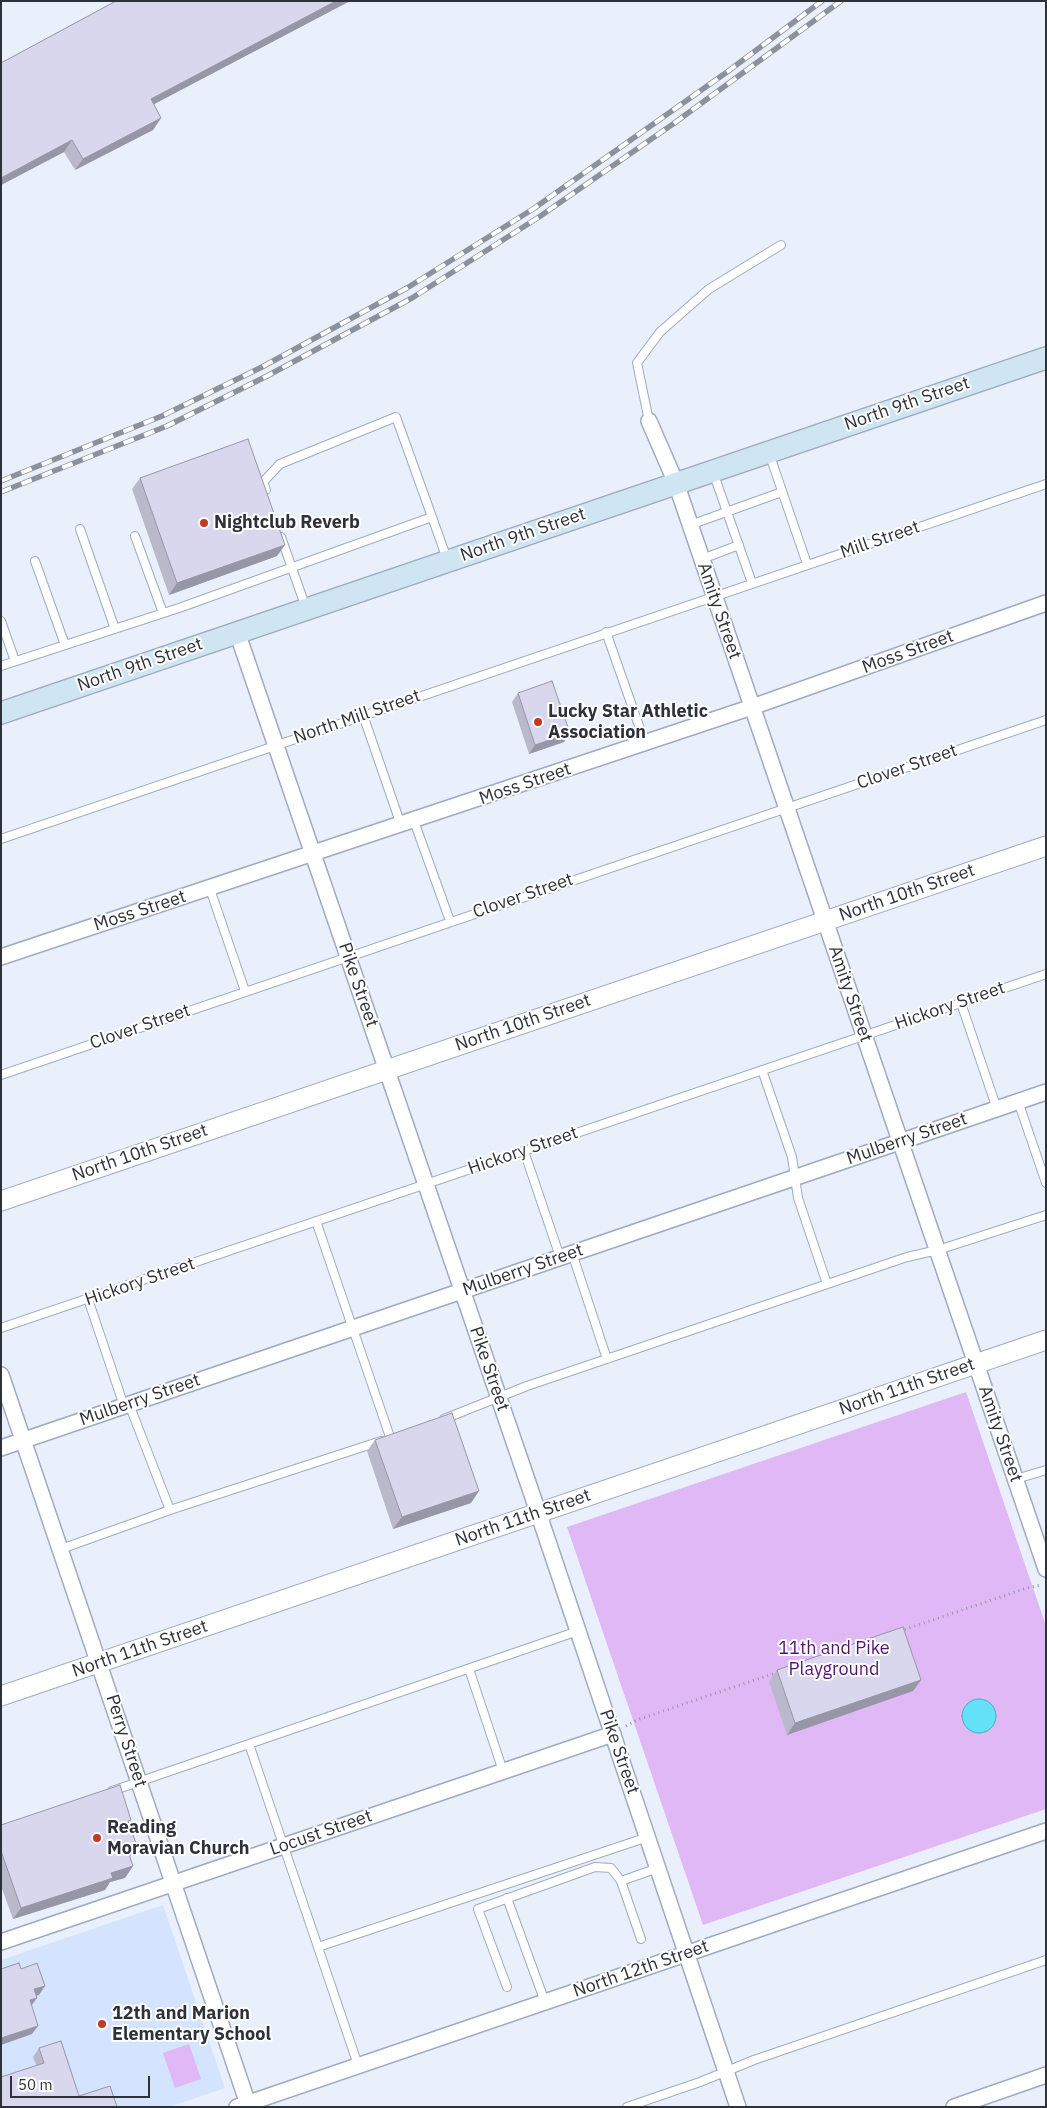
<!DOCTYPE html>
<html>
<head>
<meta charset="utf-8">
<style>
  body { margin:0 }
  #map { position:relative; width:1047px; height:2108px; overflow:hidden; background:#e9f0fc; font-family:"IBM Plex Sans",sans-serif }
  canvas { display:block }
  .frame { position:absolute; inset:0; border:2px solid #2d3139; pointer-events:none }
  .scale { position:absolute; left:10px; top:2076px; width:140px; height:22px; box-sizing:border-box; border:2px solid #2d3139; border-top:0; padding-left:6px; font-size:15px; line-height:18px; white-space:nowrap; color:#2d3139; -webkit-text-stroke:4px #fff; paint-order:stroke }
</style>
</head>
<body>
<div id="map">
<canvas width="1047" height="2108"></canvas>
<div class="frame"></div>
<div class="scale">50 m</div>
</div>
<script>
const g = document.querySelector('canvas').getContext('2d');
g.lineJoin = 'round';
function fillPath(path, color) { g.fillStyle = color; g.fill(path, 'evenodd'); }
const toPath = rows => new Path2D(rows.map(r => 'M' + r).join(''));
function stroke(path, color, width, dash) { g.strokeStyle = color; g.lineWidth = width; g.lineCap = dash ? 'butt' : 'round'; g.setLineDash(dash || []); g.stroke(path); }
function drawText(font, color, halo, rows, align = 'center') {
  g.font = font + ' "IBM Plex Sans",sans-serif'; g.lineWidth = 4; g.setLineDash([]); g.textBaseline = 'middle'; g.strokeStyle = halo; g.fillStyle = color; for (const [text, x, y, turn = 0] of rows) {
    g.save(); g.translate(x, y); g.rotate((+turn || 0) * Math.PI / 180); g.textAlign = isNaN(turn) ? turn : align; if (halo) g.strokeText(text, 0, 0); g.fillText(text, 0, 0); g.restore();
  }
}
fillPath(toPath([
  [163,1905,225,2088,169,2107,1,2107,1,1960]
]), '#d4e4ff');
fillPath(toPath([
  [966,1392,1046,1626,1046,1809,703,1925,567,1527],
  [189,2044,201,2079,175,2088,163,2053]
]), '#e0b8f5');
const water = toPath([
  '962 1716a17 17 0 1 1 34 0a17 17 0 1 1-34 0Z'
]);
fillPath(water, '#63e1f6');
stroke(water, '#53acbd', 1);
const service = toPath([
  [649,421,637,363,660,332,709,289,781,245],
  [769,453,807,564],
  [713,472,752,583],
  [266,490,263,482,280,464,396,417,432,517],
  [690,525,782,492],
  [80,529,115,629],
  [135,536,163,613],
  [281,537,306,608],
  [702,559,739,545],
  [35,561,65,645],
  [1,621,15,661],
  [606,632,645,743],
  [1,666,179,608,432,517,447,559],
  [363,715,401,825],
  [414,821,450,921],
  [1,839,1046,484],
  [210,889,245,991],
  [961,1003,997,1109],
  [762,1070,792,1157,798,1198,827,1284],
  [1,1075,1046,720],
  [1018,1101,1046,1183],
  [524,1151,560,1257],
  [316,1221,390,1437],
  [572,1253,607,1359],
  [88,1299,124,1406],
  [1,1328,1046,974],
  [129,1404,170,1510],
  [444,1419,527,1386,907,1257,938,1250,1046,1215],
  [1016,1479,1046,1470],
  [61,1549,170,1510,381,1441],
  [469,1669,503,1771],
  [249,1744,358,2065],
  [112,1791,578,1631],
  [507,1898,545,2002],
  [641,1939,621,1881,658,1868],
  [318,1947,648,1837],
  [507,1987,478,1909,595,1867,611,1868,621,1881],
  [627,2107,700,2082,754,2060,1046,1960]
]);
const minor = toPath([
  [649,421,676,483,1046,1569],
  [237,632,538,1512,738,2107],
  [1,957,752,707,1046,603],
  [1,1375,249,2107],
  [1,1448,1046,1092],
  [1,1942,613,1734],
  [237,2107,1046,1831],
  [954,2107,1046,2075]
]);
const tertiary = toPath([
  [1,1201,1046,846],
  [1,1696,1046,1340]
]);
const secondary = toPath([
  [1,713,1046,358]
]);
stroke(service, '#a0abbf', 10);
stroke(minor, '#a0abbf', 18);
stroke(tertiary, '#a0abbf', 21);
stroke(secondary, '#a0abbf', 24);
stroke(toPath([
  [900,1631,1027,1588,1041,1585],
  [626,1726,637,1720,778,1672]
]), '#9398a2', 3, [1, 4]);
stroke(service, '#fff', 8);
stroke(minor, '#fff', 15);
stroke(tertiary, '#fff', 19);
stroke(secondary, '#cfe5f2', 21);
const rail = toPath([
  [1,481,162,416,262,367,407,288,533,209,727,72,822,1],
  [1,492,167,426,267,376,412,298,539,217,673,124,841,1]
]);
stroke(rail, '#8c929c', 5.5);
stroke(rail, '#fff', 4, [11]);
fillPath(toPath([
  [116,1,350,1,154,104,161,118,153,130,75,170,64,152,1,185,1,63],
  [140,478,277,556,169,595,132,489],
  [518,693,570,733,564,742,529,754,512,702],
  [375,1440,471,1503,393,1529,367,1451],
  [777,1670,921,1680,913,1691,787,1735,769,1682],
  [129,1823,137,1846,130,1856,133,1866,125,1878,110,1882,105,1890,13,1919,1,1886,1,1825],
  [39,2048,79,2096,1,2107,36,2065,33,2057]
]), '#bab9cc');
fillPath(toPath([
  [336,1,350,1,143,110,151,99],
  [161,118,153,130,75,170,83,159],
  [72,140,64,152,1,185,1,178],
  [285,545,277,556,169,595,177,583],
  [570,733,564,742,529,754,535,745],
  [479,1491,471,1503,393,1529,402,1517],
  [921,1680,913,1691,787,1735,795,1723],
  [137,1846,129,1858,127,1849],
  [133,1866,125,1878,110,1882,105,1890,13,1919,21,1908,111,1873],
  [45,1986,39,1995,28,1998,34,1989],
  [37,1998,31,2006,30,2000],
  [38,2026,32,2034,1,2045,1,2038]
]), '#9796a6');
const building = toPath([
  [116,1,336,1,151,99,161,118,83,159,72,140,1,178,1,63,116,1],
  [248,439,285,545,177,583,140,478,248,439],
  [552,681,570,733,535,745,518,693,552,681],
  [452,1413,479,1491,402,1517,375,1440,452,1413],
  [903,1627,921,1680,795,1723,777,1670,903,1627],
  [120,1785,131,1820,128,1821,137,1846,127,1849,133,1866,111,1873,113,1878,21,1908,1,1851,1,1825,120,1785],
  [19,1963,21,1969,37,1963,45,1986,34,1989,37,1998,30,2000,38,2026,1,2038,1,1969,19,1963],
  [61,2041,79,2096,110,2086,117,2107,1,2107,1,2077,44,2063,39,2048,61,2041]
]);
fillPath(building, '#d8d7ed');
stroke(building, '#9796a6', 1);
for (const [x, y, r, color] of [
  [204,523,5,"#c43921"],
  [538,722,5,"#c43921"],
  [97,1838,5,"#c43921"],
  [102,2024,5,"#c43921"]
]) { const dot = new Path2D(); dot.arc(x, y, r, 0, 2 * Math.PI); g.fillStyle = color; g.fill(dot); stroke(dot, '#fff', 2); }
drawText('18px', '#2d3139', '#fff', [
  ["North 9th Street",907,404,-19],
  ["North 9th Street",523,535,-19],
  ["Mill Street",880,540,-19],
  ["Amity Street",719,611,71],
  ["Moss Street",908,652,-20],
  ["North 9th Street",140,665,-19],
  ["North Mill Street",357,717,-19],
  ["Clover Street",907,767,-19],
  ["Moss Street",525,784,-19],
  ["North 10th Street",907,893,-19],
  ["Clover Street",523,896,-19],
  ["Moss Street",140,911,-18],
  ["Pike Street",358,985,71],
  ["Amity Street",850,994,71],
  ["Hickory Street",950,1006,-19],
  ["North 10th Street",523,1023,-19],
  ["Clover Street",140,1027,-19],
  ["Mulberry Street",907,1139,-19],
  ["Hickory Street",523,1151,-19],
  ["North 10th Street",140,1153,-19],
  ["Mulberry Street",523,1270,-19],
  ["Hickory Street",140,1282,-19],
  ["Pike Street",489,1369,71],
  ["North 11th Street",907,1387,-19],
  ["Mulberry Street",140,1400,-19],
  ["Amity Street",1000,1434,71],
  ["North 11th Street",523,1518,-19],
  ["North 11th Street",140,1649,-19],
  ["Perry Street",126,1741,72],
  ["Pike Street",619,1752,71],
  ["Locust Street",321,1833,-19],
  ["North 12th Street",641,1969,-19]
]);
drawText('bold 18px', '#2d3139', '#fff', [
  ["Nightclub Reverb",214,523],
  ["Lucky Star Athletic",548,712],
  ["Association",548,733],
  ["Reading",107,1828],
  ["Moravian Church",107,1849],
  ["12th and Marion",112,2014],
  ["Elementary School",112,2035]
], 'left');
drawText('18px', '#54166c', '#fff', [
  ["11th and Pike",834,1649],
  ["Playground",834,1670]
]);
</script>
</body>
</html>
